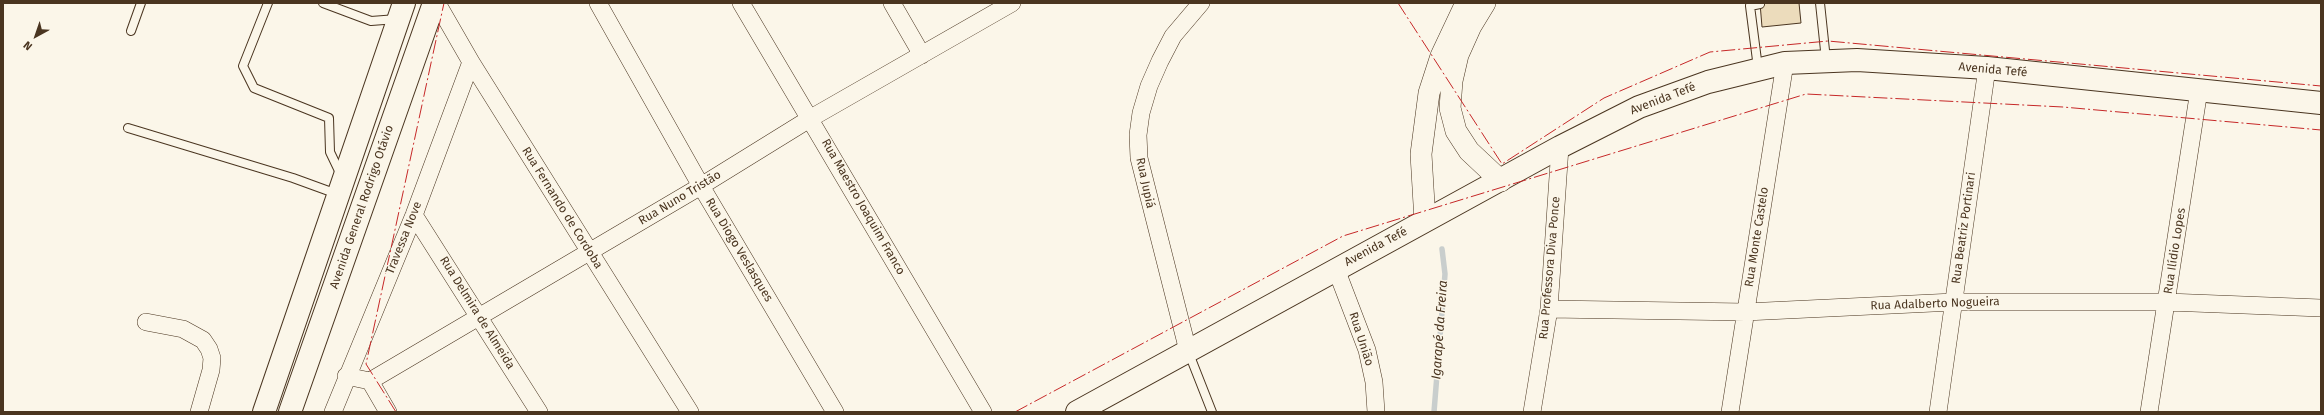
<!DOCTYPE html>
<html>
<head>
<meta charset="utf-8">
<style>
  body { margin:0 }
  #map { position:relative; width:2324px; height:415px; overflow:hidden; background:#fbf6e9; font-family:"Fira Sans",sans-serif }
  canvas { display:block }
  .frame { position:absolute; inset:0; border:4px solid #4a3520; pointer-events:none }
  .north { position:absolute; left:16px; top:16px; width:40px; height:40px; -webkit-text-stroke:3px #fbf6e9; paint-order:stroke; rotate:220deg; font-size:11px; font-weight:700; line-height:16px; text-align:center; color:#4a3520 }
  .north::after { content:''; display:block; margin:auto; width:14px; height:18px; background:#4a3520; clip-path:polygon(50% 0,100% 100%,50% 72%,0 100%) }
</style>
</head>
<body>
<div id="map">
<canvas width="2324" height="415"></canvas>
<div class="frame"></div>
<div class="north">N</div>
</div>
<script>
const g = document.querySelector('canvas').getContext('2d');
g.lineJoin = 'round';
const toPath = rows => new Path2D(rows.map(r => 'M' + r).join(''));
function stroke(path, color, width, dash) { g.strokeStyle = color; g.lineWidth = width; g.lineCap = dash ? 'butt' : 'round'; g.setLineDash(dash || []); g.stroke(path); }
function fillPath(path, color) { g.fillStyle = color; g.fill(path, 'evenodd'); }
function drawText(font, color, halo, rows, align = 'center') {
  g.font = font + ' "Fira Sans",sans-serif'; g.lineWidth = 3; g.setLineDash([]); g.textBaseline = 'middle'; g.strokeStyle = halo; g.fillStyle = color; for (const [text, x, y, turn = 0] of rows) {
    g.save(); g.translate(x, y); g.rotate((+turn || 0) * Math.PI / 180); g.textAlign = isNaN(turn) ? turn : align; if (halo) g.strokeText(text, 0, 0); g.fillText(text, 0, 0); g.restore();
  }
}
stroke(toPath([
  [1434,412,1445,274,1442,249]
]), '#c9cecd', 5.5);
const building = toPath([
  [1760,3,1799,3,1801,23,1762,27,1760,3]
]);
fillPath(building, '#ecdcbc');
stroke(building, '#4a3520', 1);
const service = toPath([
  [268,3,243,66,254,88,329,118,330,152,341,175],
  [323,3,371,21,397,19],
  [1820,3,1826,60],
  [131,31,141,3],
  [1758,68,1750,6,1760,4],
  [128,128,293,178,337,194],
  [1188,351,1212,412]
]);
const minor = toPath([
  [437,3,471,62,690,412],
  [598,3,701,186,835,412],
  [741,3,983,412],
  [892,3,922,55],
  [414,215,539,412],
  [1336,269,1367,350,1374,382,1376,412],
  [1549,309,1745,312,1954,302,2167,302,2321,308],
  [146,322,183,329,203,340,209,349,212,358,211,370,199,412],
  [1188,351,1139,158,1138,135,1141,113,1149,86,1160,61,1173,36,1201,3],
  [346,376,370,381,701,186,811,118,1012,3],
  [370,381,388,412],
  [333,412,414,215,471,62],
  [1532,412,1549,309,1560,147],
  [1730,412,1785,63],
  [1938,412,1987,68],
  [2149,412,2199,90]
]);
const tertiary = toPath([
  [1485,3,1471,26,1458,55,1452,81,1450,108,1456,131,1469,151,1501,181],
  [1425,221,1421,154,1429,93,1441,56,1466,3]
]);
const secondary = toPath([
  [264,412,404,3],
  [290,412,434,3],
  [1077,412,1560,147,1639,107,1708,82,1785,63,1857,60,1987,68,2321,103]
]);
stroke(service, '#4a3520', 10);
stroke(minor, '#4a3520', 18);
stroke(tertiary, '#4a3520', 22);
stroke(secondary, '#4a3520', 24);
stroke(service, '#fbf6e9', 8);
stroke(minor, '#fbf6e9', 17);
stroke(tertiary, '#fbf6e9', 21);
stroke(secondary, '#fbf6e9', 22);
stroke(toPath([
  [1398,3,1502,164,1604,98,1710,52,1828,41,2321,86],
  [396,412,366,364,444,3],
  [1015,412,1343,236,1806,94,2063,107,2321,130]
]), '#c62828', 1, [14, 3, 2, 3]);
drawText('12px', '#4a3520', '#fbf6e9', [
  ["Avenida Tefé",1993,70,5],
  ["Avenida Tefé",1663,99,-21],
  ["Rua Jupiá",1145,183,78],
  ["Rua Nuno Tristão",680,198,-31],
  ["Avenida General Rodrigo Otávio",362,207,-71],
  ["Rua Maestro Joaquim Franco",863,207,60],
  ["Rua Fernando de Cordoba",562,208,58],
  ["Rua Beatriz Portinari",1964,228,-82],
  ["Rua Monte Castelo",1757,237,-81],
  ["Travessa Nove",404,238,-68],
  ["Avenida Tefé",1376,247,-28],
  ["Rua Diogo Veslasques",739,250,59],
  ["Rua Ilídio Lopes",2175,251,-81],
  ["Rua Professora Diva Ponce",1550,268,-85],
  ["Rua Adalberto Nogueira",1935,304,-2],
  ["Rua Delmira de Almeida",477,313,58],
  ["Rua União",1361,339,72]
]);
drawText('italic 13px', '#4a3520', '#fbf6e9', [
  ["Igarapé da Freira",1440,330,-86]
]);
</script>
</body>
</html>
